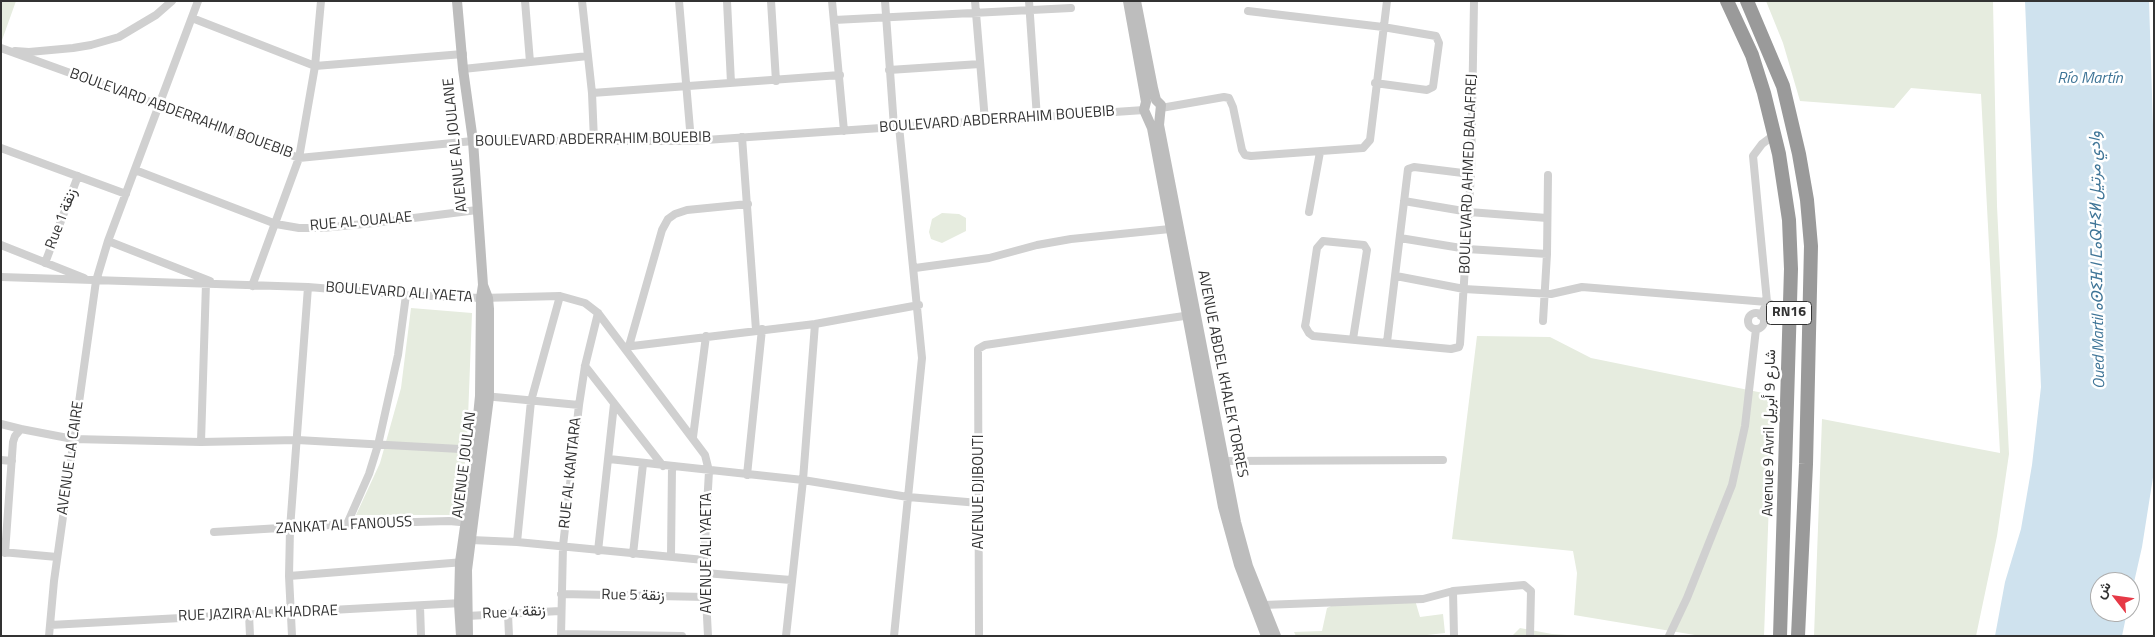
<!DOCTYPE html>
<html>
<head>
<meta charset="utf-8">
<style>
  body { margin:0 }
  #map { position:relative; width:2155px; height:637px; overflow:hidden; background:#fff; font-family:"Titillium Web",Vazirmatn,sans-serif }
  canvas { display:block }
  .frame { position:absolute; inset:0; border:2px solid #333; pointer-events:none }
  .north { position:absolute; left:2090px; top:572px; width:50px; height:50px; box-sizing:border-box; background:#fff; border:1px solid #adadad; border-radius:50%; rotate:300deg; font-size:14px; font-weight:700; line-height:20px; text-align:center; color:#333 }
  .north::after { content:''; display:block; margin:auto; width:18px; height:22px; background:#e63946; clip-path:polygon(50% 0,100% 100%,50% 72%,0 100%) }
</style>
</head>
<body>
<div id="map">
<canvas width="2155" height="637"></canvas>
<div class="frame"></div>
<div class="north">ش</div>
</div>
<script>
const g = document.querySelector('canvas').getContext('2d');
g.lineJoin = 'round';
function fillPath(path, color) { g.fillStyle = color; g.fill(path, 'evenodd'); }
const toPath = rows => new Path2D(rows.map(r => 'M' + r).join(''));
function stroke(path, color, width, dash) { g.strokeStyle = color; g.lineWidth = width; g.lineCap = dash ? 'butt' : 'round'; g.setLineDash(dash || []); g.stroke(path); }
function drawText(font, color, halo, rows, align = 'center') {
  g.font = font + ' "Titillium Web",Vazirmatn,"Noto Sans Tifinagh",sans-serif'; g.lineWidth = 5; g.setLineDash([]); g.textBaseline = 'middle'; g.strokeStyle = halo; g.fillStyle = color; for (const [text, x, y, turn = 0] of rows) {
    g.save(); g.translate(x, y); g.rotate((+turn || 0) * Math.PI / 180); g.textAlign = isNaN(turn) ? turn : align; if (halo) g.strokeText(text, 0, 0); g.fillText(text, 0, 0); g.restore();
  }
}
fillPath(toPath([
  [1,1,16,1,1,43],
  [1766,1,1993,1,1997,206,2009,454,1997,536,1976,636,1814,636,1822,419,2000,453,1981,94,1911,88,1894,108,1800,101,1783,43],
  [942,213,959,214,966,218,966,231,942,243,931,239,929,232,932,219],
  [411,308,472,313,467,444,459,515,356,515,380,463,401,388],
  [1477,336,1550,337,1591,358,1773,395,1764,636,1701,636,1574,615,1577,573,1573,551,1452,539],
  [1415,600,1420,617,1443,614,1445,633,1418,636,1296,636,1294,632,1322,631,1327,608,1340,602],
  [1520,628,1552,634,1567,635,1512,636]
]), '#e6ecdf');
fillPath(toPath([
  [2025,1,2149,1,2154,157,2154,471,2142,547,2130,600,2130,582,2100,582,2100,612,2127,612,2122,636,1995,636,2005,582,2021,529,2032,465,2041,387]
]), '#cfe2ee');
stroke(toPath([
  [525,1,530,62],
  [582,1,592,93,594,141],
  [679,1,691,141],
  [727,1,731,83],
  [771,1,776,81],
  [832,1,844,131],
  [885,1,894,127],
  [975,1,985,121],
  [1029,1,1037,118],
  [1248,11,1383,27,1436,36,1439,43,1433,87,1427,90,1375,83],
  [192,18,315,66,463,54],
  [834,20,1071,8],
  [1,48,159,105,299,158,473,141,691,141,1144,110],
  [15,51,29,52,73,48,91,45,119,37,156,15,172,1],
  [463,69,588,56],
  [889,70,980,64],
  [592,93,840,75],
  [1161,108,1224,97,1229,98,1233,107,1242,150,1245,155,1251,156,1363,148,1370,140,1387,1],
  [742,137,756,330],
  [1,148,126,194],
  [135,170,276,224,299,228,322,228,374,223,477,210],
  [1404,201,1469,212,1547,218],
  [1309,212,1320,152],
  [1400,238,1467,249,1547,254],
  [108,241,210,281],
  [1,245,84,278],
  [45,263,78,176],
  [915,268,989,258,1037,245,1071,239,1170,229],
  [1396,276,1464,289,1551,294,1582,287,1767,302,1789,314],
  [1,277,308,287,406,295,481,298,560,296,585,303,598,313,705,455,709,471,704,560,708,636],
  [252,286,299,158,315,66,321,1],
  '1748 321a8 8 0 1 1 16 0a8 8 0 1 1-16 0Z',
  [1761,316,1767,302,1753,156,1762,144,1774,135],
  [1543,321,1547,254,1548,175],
  [1353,339,1367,250,1364,245,1323,241,1317,248,1306,321,1305,326,1309,333,1313,336,1451,349,1459,347,1460,344,1471,174,1474,1],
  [1387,342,1408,169,1414,167,1471,174],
  [629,346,662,230,668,219,675,214,687,210,748,204],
  [624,347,815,324,919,305],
  [585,366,663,466],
  [484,396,579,405],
  [1,424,21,429],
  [693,437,706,336],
  [201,442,206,283],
  [609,459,803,480,908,497,979,503],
  [1,460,12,461],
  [1223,461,1443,460],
  [747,475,762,329],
  [347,524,369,474,378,445,398,355,406,295],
  [214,532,347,524,449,521,471,523],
  [471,540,517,542,704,560],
  [517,542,531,401,560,296],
  [598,551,614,404],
  [2,552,57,557],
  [5,553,13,442,15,436,21,429,73,439,201,442,297,440,478,450],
  [633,554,643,464],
  [671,556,672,467],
  [705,573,791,580],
  [289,576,464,562],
  [1453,591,1454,636],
  [561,594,706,597],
  [1263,605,1423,599,1453,591,1524,585,1531,591,1530,636],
  [420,606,421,636],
  [249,614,250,636],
  [508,614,509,636],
  [467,616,560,611],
  [50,625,462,603],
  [561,634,682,636],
  [49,636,54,581,96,281,108,241,198,1],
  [292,636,289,576,290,529,308,287],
  [561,636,563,546,579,405,585,366,598,313],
  [786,636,803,480,815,324],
  [894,636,922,358,899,126],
  [979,636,978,349,985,345,1191,315],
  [1669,636,1687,598,1732,485,1745,426,1756,329]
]), '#d0d0d0', 8);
stroke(toPath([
  [457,1,463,69,473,141,483,285,481,298,480,396,472,477,460,562,459,604,461,636],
  [1128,1,1144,90,1146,102,1144,110,1152,128,1223,507,1239,565,1266,636],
  [1136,1,1153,88,1156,100,1161,105,1159,125,1236,522,1248,566,1276,636],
  [468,636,467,570,489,397,489,309,488,298,483,285]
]), '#bdbdbd', 10);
stroke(toPath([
  [1727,1,1752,55,1764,93,1779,154,1789,220,1791,269,1780,636],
  [1747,1,1783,86,1799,154,1807,200,1811,246,1806,464,1798,636]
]), '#9a9a9a', 14);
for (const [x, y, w] of [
  [1789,313,45]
]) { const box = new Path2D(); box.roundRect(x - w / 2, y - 11.5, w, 23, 4); g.fillStyle = '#fff'; g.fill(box); stroke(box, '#333', 1); }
drawText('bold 14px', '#333', null, [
  ["RN16",1789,313]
]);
drawText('15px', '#333', '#fff', [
  ["BOULEVARD ABDERRAHIM BOUEBIB",181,114,20],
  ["BOULEVARD ABDERRAHIM BOUEBIB",997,120,-4],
  ["BOULEVARD ABDERRAHIM BOUEBIB",593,140,-1],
  ["AVENUE AL JOULANE",456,145,-96],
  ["BOULEVARD AHMED BALAFREJ",1469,174,-88],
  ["Rue 1 زنقة",62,219,-69],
  ["RUE AL OUALAE",361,222,-5],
  ["BOULEVARD ALI YAETA",399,293,4],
  ["AVENUE ABDEL KHALEK TORRES",1222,374,79],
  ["Avenue 9 Avril شارع 9 أبريل",1770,433,-89],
  ["AVENUE LA CAIRE",71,458,-82],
  ["AVENUE JOULAN",465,465,-83],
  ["RUE AL KANTARA",571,473,-84],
  ["AVENUE DJIBOUTI",979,492,-90],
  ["ZANKAT AL FANOUSS",344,526,-3],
  ["AVENUE ALI YAETA",707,553,-90],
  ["Rue 5 زنقة",633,596,1],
  ["Rue 4 زنقة",514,613,-3],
  ["RUE JAZIRA AL KHADRAE",258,614,-2]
]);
drawText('italic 16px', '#3f7597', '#fff', [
  ["Río Martín",2090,79],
  ["Oued Martil ⴰⵙⵉⴼ ⵏ ⵎⴰⵕⵜⵉⵍ وادي مرتيل",2098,260,-91]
]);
</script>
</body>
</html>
